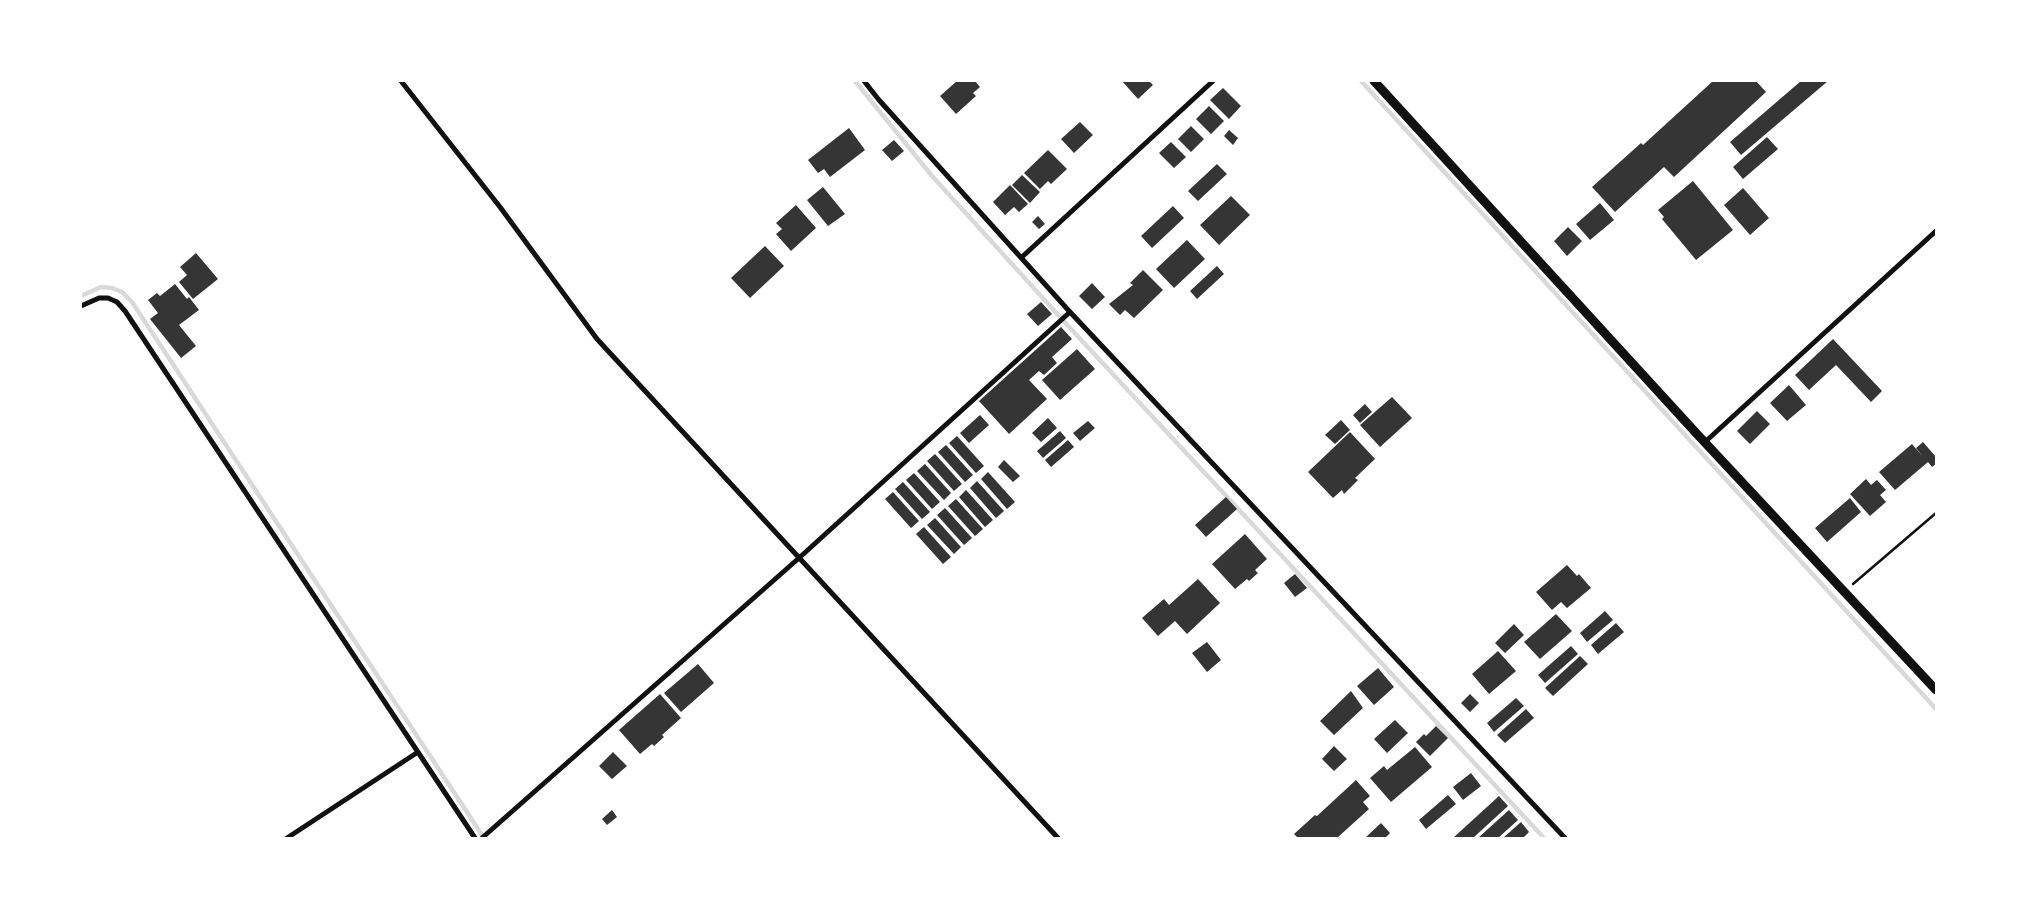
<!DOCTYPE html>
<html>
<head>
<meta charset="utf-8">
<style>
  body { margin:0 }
  #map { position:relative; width:2017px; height:919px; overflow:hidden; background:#fff; font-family:Ubuntu,sans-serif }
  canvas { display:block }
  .frame { position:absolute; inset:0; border:82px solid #fff; pointer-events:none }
</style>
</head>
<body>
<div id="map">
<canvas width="2017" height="919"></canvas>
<div class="frame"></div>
</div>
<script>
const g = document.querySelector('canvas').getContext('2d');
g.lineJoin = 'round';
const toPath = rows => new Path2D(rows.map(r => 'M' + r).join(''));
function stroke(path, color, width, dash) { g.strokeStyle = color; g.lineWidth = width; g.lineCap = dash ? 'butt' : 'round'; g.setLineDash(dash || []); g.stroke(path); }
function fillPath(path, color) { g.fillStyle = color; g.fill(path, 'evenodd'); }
stroke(toPath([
  [855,81,932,176,1071,329,1544,838],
  [1361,81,1936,709],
  [81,296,101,287,112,288,122,292,132,302,484,838]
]), '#d9d9d9', 4.5);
fillPath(toPath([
  [957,81,975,81,980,87,973,93,976,96,956,114,940,96],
  [1122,81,1149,81,1153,85,1138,99],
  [1713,81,1756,81,1766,92,1674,177,1664,167,1615,212,1592,187,1641,143,1643,145],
  [1801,81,1828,81,1741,155,1730,142],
  [1223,88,1241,106,1229,119,1210,100],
  [1209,106,1224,121,1211,134,1196,119],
  [1080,122,1093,135,1074,153,1061,139],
  [1191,126,1204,139,1191,152,1178,139],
  [849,128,865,150,830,177,824,169,818,173,808,160],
  [1229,130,1238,138,1233,145,1224,136],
  [1767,137,1778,149,1743,179,1733,167],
  [894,140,904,151,892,161,882,150],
  [1171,142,1186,157,1174,168,1159,153],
  [1048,150,1067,169,1051,184,1048,181,1040,189,1024,173],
  [1217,164,1227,174,1198,201,1188,191],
  [1022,175,1040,192,1030,203,1012,185],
  [1693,181,1733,230,1696,260,1662,219,1664,217,1658,210],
  [1010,185,1028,204,1019,212,1014,207,1005,215,993,202],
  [823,187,845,214,828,226,807,200],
  [1743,188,1769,218,1750,235,1724,205],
  [1231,196,1250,215,1219,245,1200,225],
  [1600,203,1614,220,1590,240,1576,224],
  [796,205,816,228,791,251,776,234,782,229,776,223],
  [1173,206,1184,218,1152,248,1141,236],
  [1038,216,1045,224,1039,229,1032,222],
  [1568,227,1582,241,1567,256,1554,241],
  [1187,240,1205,259,1174,288,1156,269],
  [765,246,784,266,750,298,731,278],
  [196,253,218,279,193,299,179,282,187,275,180,267],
  [1217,266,1224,274,1197,299,1190,291],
  [1143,270,1163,290,1134,318,1125,310,1120,315,1109,304,1133,285,1130,283],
  [1092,283,1105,297,1092,309,1079,296],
  [175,284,187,299,189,297,199,310,179,325,196,346,181,358,150,319,158,313,148,300,157,293,160,296],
  [1041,302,1052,314,1038,326,1027,314],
  [1061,327,1072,339,1052,357,1057,363,1044,375,1039,371,1029,380,1047,399,1009,434,979,401],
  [1833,339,1882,391,1871,402,1836,365,1809,390,1795,375],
  [1077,349,1095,369,1060,400,1042,380],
  [1789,385,1806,405,1787,421,1770,403],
  [1392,397,1412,418,1380,447,1360,425],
  [1365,404,1372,412,1360,423,1353,415],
  [1757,411,1770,424,1750,444,1737,431],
  [980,415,989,425,969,443,960,433],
  [1048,418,1057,428,1041,442,1032,433],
  [1341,420,1350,430,1335,444,1325,435],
  [1088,421,1095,428,1080,441,1073,433],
  [1060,431,1066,438,1043,458,1037,451],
  [1350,432,1375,459,1355,478,1358,480,1344,494,1342,490,1333,498,1308,472],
  [957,436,984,466,976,473,949,443],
  [1068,440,1074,447,1051,467,1045,460],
  [1923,442,1936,457,1936,464,1932,467,1928,462,1895,490,1879,472,1912,444,1923,457,1916,448],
  [946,445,973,475,965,482,938,452],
  [935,454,962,484,954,491,927,461],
  [1004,460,1020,476,1013,482,998,467],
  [925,464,951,493,944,500,917,471],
  [988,472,1015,502,1007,509,981,479],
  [914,473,940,502,932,509,906,480],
  [1866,479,1871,485,1877,480,1886,490,1880,495,1886,502,1870,516,1850,494],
  [977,481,1004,511,996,518,970,488],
  [903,482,930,512,922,519,895,489],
  [966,490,993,520,985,527,959,497],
  [893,492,919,521,911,528,885,499],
  [1226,497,1237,509,1206,537,1195,525],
  [1850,498,1861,512,1827,542,1815,528],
  [956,499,983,529,975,536,948,506],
  [945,508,972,538,964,545,937,515],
  [935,518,961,547,954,554,927,525],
  [924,527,951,557,943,564,916,534],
  [1245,534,1267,559,1255,570,1258,573,1249,581,1247,579,1235,589,1212,564],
  [1567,565,1577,576,1579,574,1591,588,1567,608,1561,602,1552,610,1536,592],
  [1295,574,1307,588,1295,597,1284,583],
  [1198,579,1220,603,1187,634,1175,621,1158,636,1142,618,1164,599,1169,605],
  [1605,611,1613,620,1587,642,1580,633],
  [1556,614,1572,631,1540,659,1524,642],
  [1616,623,1624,632,1598,654,1591,645],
  [1514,624,1524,635,1505,653,1495,643],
  [1207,642,1221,660,1207,672,1192,653],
  [1571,646,1578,654,1545,683,1538,675],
  [1498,651,1516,671,1489,694,1472,674],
  [1580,656,1588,664,1553,696,1545,688],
  [698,664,714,683,681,712,664,693],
  [1378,668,1394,687,1374,705,1357,686],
  [1351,691,1363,708,1334,735,1320,721],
  [660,694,681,718,662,735,664,737,654,746,652,744,640,754,619,730],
  [1470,694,1479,703,1470,712,1461,703],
  [1516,698,1524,706,1494,732,1487,723],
  [1526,709,1534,718,1505,743,1497,735],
  [1395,720,1408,733,1387,753,1374,739],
  [1436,726,1448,738,1430,756,1416,742,1424,734,1426,736],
  [1334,746,1347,759,1334,771,1322,759],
  [1415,747,1432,767,1391,802,1370,778,1384,766,1387,770],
  [613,752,627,766,612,779,599,766],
  [1471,773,1481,786,1463,800,1453,787],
  [1356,780,1370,796,1363,802,1369,809,1337,838,1298,838,1294,834,1315,815,1317,816],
  [1448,795,1456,804,1426,829,1419,820],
  [1499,796,1508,806,1473,838,1453,838],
  [612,810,617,817,607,825,602,819],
  [1509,810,1518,820,1498,838,1478,838],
  [1521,822,1529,832,1523,838,1503,838],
  [1381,823,1390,833,1385,838,1365,838]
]), '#353535');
stroke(toPath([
  [1853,584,1936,513]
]), '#111', 2.5);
stroke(toPath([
  [401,81,500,207,597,339,1058,838],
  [864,81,879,100,1070,312,1565,838],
  [1022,257,1213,81],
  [81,306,99,298,108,298,117,302,125,311,475,838],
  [1705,442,1936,231],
  [287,838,418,752],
  [482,838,799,558,1070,312]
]), '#111', 5);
stroke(toPath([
  [1374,81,1697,434,1936,690]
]), '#111', 9);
</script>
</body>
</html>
